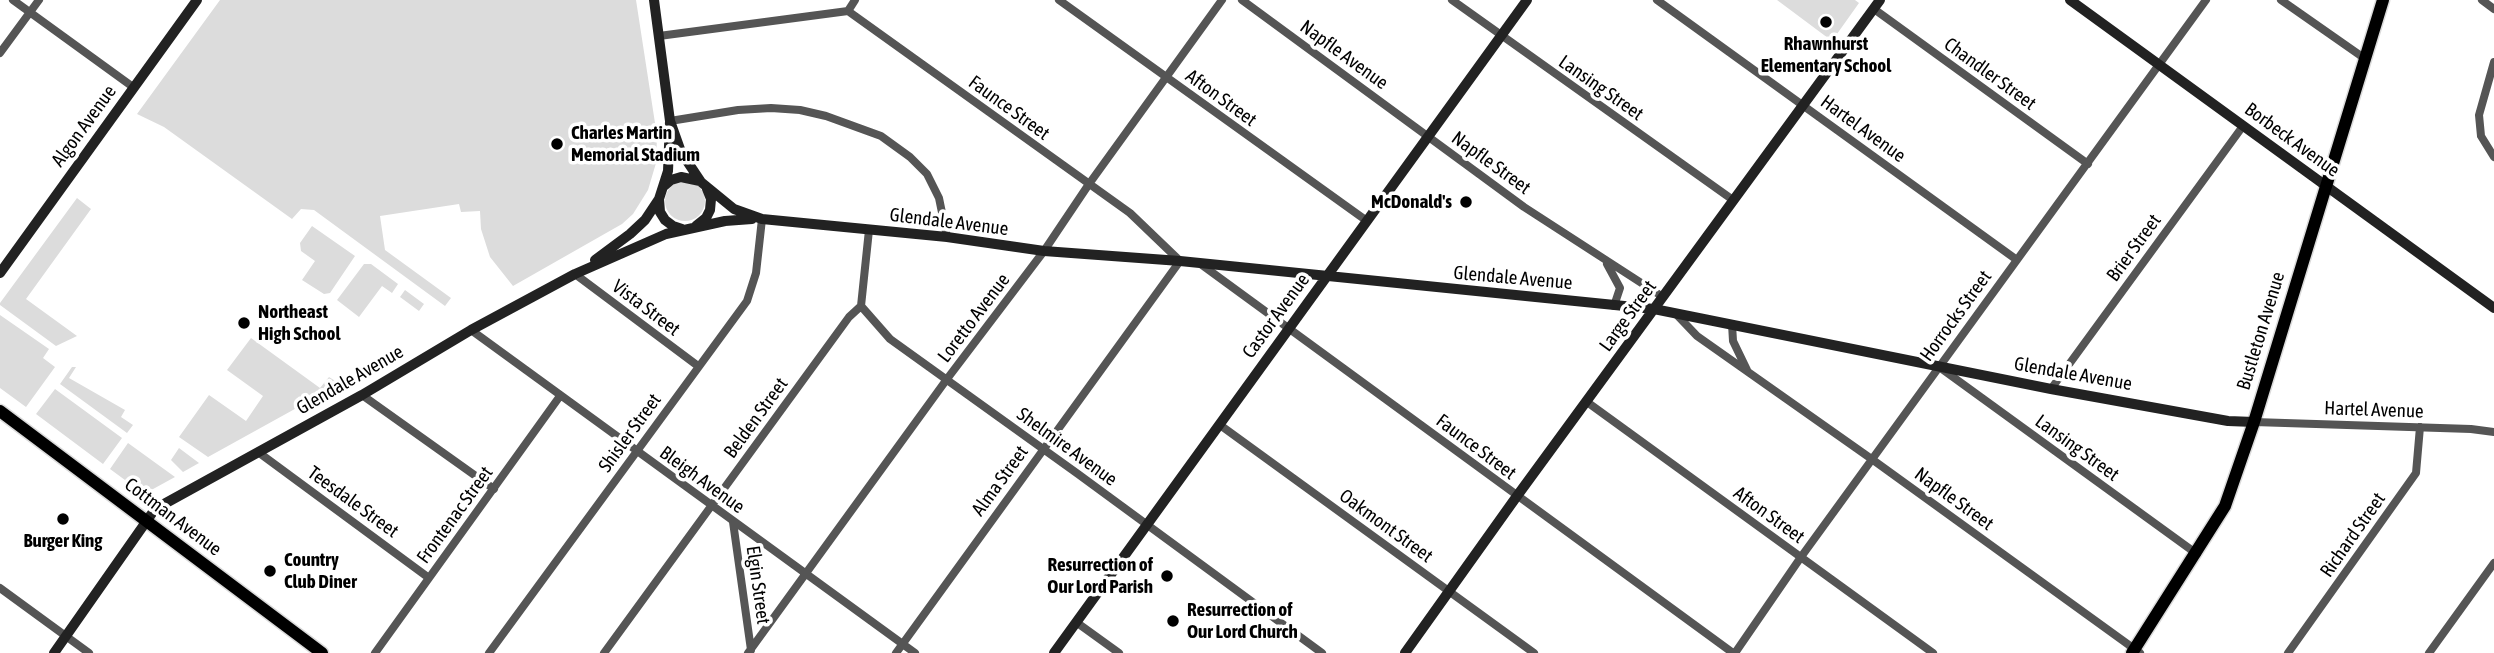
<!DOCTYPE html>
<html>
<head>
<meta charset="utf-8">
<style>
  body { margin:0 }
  canvas { display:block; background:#fff }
</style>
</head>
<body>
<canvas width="2494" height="653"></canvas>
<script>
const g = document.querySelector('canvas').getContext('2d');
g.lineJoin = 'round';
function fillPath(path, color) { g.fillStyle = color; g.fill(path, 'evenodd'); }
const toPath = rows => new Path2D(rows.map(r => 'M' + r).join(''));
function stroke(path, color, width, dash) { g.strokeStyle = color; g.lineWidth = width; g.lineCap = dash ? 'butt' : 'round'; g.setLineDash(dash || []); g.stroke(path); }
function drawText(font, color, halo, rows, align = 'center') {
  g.font = font + ' "Asap Condensed",sans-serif'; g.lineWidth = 7; g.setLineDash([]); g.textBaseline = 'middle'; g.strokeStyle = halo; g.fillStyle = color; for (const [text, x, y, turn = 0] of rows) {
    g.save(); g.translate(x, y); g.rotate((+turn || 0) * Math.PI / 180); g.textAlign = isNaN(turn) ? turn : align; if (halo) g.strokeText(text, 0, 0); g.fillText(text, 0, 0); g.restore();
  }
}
fillPath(toPath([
  [220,0,636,0,657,136,656,163,648,190,633,214,622,224,513,286,490,257,481,229,480,211,461,212,459,204,380,216,385,250,451,298,445,306,314,210,301,209,292,219,164,127,137,114],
  [1777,0,1855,0,1859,3,1832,41],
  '665 201a20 20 0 1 1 40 0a20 20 0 1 1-40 0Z',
  [77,198,91,209,26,299,77,336,56,346,0,305,0,303],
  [312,226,355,256,330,293,324,294,302,280,315,261,301,251,300,243],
  [364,264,371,264,398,284,392,293,382,286,359,317,337,300],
  [405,290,424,304,419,311,400,297],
  [0,315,49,349,43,358,55,367,26,407,0,388],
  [251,338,320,388,329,377,340,384,208,457,179,437,209,395,246,421,263,396,227,370],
  [72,367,76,367,69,378,125,410,121,417,133,425,127,433,60,384],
  [55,389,122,438,103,464,36,414],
  [128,443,175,477,144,494,110,469],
  [179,448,199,463,183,472,171,460]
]), '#dcdcdc');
const primary = toPath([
  [0,411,322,653],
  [2132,653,2225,506,2254,422,2383,0]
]);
stroke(primary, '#dbdbdb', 15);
stroke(toPath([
  [13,0,133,87],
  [1059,0,1367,221],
  [1242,0,1524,207,1663,297],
  [1452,0,1733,200],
  [1657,0,2017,260],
  [2281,0,2364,58],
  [2482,0,2494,9],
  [1874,9,2088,164],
  [848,11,1130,213,1180,261,896,653],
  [848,11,855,0],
  [659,36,848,11],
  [0,53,39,0],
  [2494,62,2479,115,2481,136,2494,157],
  [670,121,738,110,771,108,800,110,826,116,881,136,910,157,927,174,939,198,947,237],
  [869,230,861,306,890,339,1078,474,1322,653],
  [1607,264,1620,288,1614,306],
  [1202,265,1733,653],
  [575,274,698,366],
  [1676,314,1697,336,1873,460,2140,653],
  [1732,324,1733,341,1747,370],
  [471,330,915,653],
  [1942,369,2197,554],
  [2051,389,2243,126],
  [362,395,494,489],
  [1587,402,1933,653],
  [2254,422,2471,429,2494,432],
  [1220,425,1534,653],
  [258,452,429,578],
  [733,522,751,650],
  [0,588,89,653],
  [1076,622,1119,653],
  [375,653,560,396],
  [489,653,747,301,756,273,762,219],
  [604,653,849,317,861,306],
  [748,653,947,379,1044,251,1089,184,1222,0],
  [1735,653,1801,557,2206,0],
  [2288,653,2416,473,2420,427],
  [2429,653,2494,563]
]), '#555', 8);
stroke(toPath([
  [2070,0,2494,308],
  [670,121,681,152,701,182,734,209,762,219,947,237,1044,251,1180,261,1654,309,2051,389,2228,421,2254,422],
  [664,186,671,180,681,177,700,181],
  [659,199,660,212,665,220,673,226,682,229],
  [696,226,706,218,710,210,711,199,707,189],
  [595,260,630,234,645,220,659,199,668,171,670,121,654,0],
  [0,273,197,0],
  [54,653,155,509,362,395,471,330,575,274,666,234,725,221,752,219],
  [1054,653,1527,0],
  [1405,653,1517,496,1880,0]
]), '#222', 10);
stroke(primary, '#000', 12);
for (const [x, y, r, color] of [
  [1826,22,7,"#000"],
  [557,144,7,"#000"],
  [1466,202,7,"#000"],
  [244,323,7,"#000"],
  [63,519,7,"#000"],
  [270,571,7,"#000"],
  [1167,576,7,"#000"],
  [1173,621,7,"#000"]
]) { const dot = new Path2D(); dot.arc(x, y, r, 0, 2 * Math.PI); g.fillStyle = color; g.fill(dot); stroke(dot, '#fff', 2.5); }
drawText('bold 19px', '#000', '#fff', [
  ["Rhawnhurst",1826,44,"center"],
  ["Elementary School",1826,66,"center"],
  ["Charles Martin",571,133],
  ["Memorial Stadium",571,155],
  ["McDonald's",1452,202,"right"],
  ["Northeast",258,312],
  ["High School",258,334],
  ["Burger King",63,541,"center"],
  ["Country",284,560],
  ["Club Diner",284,582],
  ["Resurrection of",1153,565,"right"],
  ["Our Lord Parish",1153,587,"right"],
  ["Resurrection of",1187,610],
  ["Our Lord Church",1187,632]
], 'left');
drawText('19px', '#000', '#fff', [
  ["Napfle Avenue",1344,55,36],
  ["Chandler Street",1990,74,36],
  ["Lansing Street",1601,88,35],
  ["Afton Street",1221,98,36],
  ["Faunce Street",1009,108,36],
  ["Algon Avenue",84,126,-54],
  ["Hartel Avenue",1863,129,36],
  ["Borbeck Avenue",2292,140,36],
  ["Napfle Street",1491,163,36],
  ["Glendale Avenue",949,222,7],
  ["Brier Street",2134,248,-54],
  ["Glendale Avenue",1513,278,5],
  ["Vista Street",646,308,37],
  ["Castor Avenue",1276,316,-54],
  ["Large Street",1628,316,-54],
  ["Horrocks Street",1956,316,-54],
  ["Loretto Avenue",974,318,-53],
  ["Bustleton Avenue",2261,331,-73],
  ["Glendale Avenue",2073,374,10],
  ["Glendale Avenue",350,380,-30],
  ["Hartel Avenue",2374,410,2],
  ["Belden Street",756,418,-54],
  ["Shisler Street",630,433,-54],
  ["Shelmire Avenue",1067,447,36],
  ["Faunce Street",1476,447,37],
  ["Lansing Street",2077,448,36],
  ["Bleigh Avenue",702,480,36],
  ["Alma Street",1000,481,-54],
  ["Napfle Street",1954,499,36],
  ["Teesdale Street",353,502,36],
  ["Frontenac Street",455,515,-54],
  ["Afton Street",1769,515,36],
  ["Cottman Avenue",173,517,37],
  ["Oakmont Street",1386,526,36],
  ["Richard Street",2353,535,-55],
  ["Elgin Street",758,585,82]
]);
</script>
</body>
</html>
